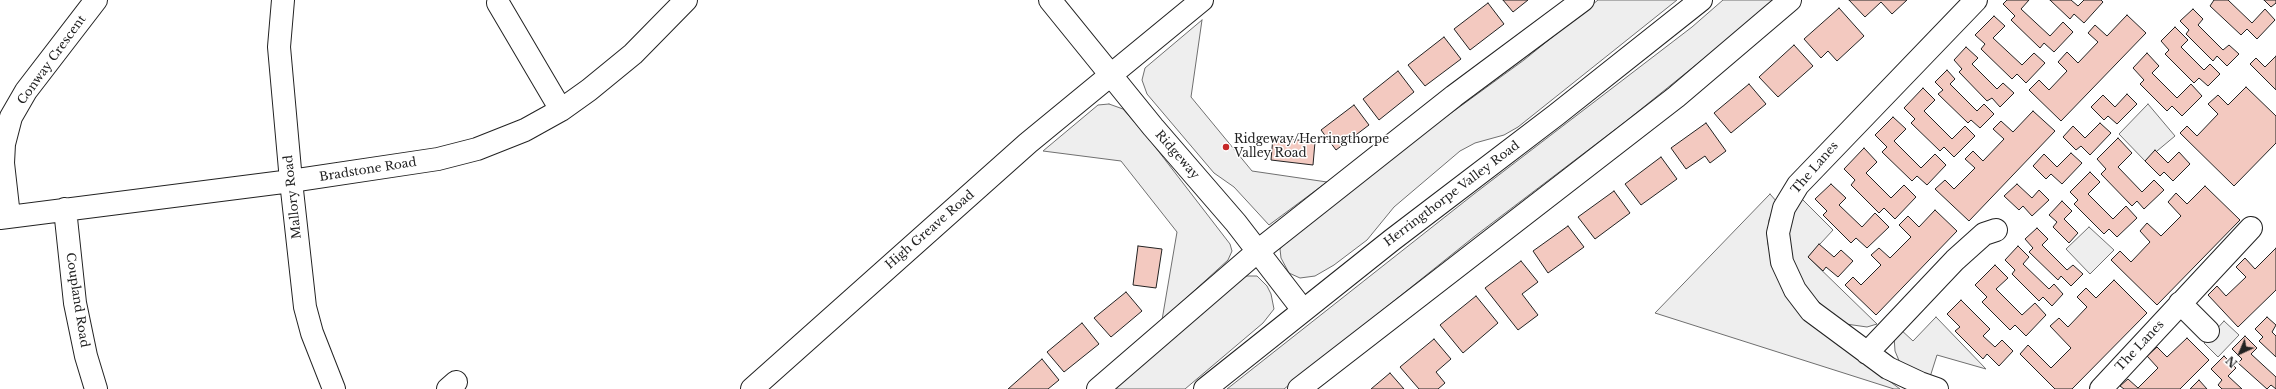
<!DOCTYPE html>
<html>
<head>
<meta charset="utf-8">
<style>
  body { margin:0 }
  #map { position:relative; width:2276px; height:389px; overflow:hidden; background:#fff; font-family:"Libre Baskerville",serif }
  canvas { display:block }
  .north { position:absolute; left:2220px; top:333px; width:40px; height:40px; -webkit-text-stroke:3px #fff; paint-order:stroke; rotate:224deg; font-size:11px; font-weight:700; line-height:16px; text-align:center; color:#222 }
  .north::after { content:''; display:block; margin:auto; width:14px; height:18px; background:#222; clip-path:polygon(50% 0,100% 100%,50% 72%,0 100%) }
</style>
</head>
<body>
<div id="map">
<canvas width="2276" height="389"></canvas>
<div class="north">N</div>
</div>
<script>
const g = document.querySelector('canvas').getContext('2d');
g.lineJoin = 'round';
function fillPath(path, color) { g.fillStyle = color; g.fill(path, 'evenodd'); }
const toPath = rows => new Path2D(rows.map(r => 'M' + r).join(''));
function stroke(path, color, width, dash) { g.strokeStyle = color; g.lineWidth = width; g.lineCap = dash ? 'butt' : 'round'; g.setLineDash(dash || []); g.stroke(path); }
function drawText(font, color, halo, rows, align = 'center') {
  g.font = font + ' "Libre Baskerville",serif'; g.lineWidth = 3; g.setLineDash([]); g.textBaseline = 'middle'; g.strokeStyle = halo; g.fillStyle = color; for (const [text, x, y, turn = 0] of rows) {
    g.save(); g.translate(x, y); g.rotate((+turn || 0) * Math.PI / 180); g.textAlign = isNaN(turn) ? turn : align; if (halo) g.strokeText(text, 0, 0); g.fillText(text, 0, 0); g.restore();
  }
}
const green = toPath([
  [1598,0,1677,0,1518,127,1504,135,1475,143,1460,151,1394,207,1367,240,1334,265,1315,276,1300,278,1289,273,1281,258,1280,249,1288,238,1436,124,1524,60,1598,0],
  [1723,0,1773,0,1738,31,1625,122,1475,236,1284,389,1227,389,1474,194,1692,27,1723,0],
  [1202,20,1191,97,1252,171,1327,182,1269,225,1234,187,1214,173,1147,94,1142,80,1145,68,1202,20],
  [1109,104,1123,109,1149,139,1230,244,1232,251,1228,260,1162,320,1177,232,1121,161,1043,151,1098,105,1109,104],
  [2148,104,2175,136,2145,161,2119,134,2148,104],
  [1770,194,1777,202,1769,220,1768,244,1776,273,1868,365,1900,389,1894,389,1655,313,1770,194],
  [1801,198,1833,230,1808,257,1877,324,1867,327,1846,324,1827,310,1808,291,1795,268,1787,240,1790,221,1801,198],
  [2089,227,2114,250,2090,274,2066,249,2089,227],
  [1244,276,1257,276,1267,286,1271,294,1274,309,1263,323,1185,389,1114,389,1244,276],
  [1936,317,1986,369,1937,355,1930,377,1900,363,1895,351,1894,336,1899,328,1913,341,1936,317],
  [2224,321,2239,335,2218,357,2204,343,2224,321]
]);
fillPath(green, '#eee');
stroke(green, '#6f6f6f', 1);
const building = toPath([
  [1503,0,1528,0,1513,12,1503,0],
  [1849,0,1907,0,1892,14,1881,2,1865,17,1849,0],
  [2007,0,2029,0,2021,9,2050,36,2063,22,2073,32,2054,52,2044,43,2040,48,2011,20,2015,16,2003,4,2007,0],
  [2050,0,2071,0,2078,6,2084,0,2101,0,2103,2,2084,23,2074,14,2070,19,2050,0],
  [2214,0,2228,0,2252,23,2265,9,2275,20,2257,39,2247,29,2241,35,2210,6,2214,0],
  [2264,0,2276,0,2276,3,2271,7,2264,0],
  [1488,3,1504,24,1470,50,1454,29,1488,3],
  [1839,8,1864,36,1837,61,1828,51,1821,58,1804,39,1839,8],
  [2193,9,2203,19,2198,25,2223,50,2229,45,2239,54,2227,66,2217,56,2213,61,2186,34,2189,30,2180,21,2193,9],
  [2127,15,2146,33,2061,121,2029,90,2039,80,2049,90,2067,71,2058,62,2067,52,2078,63,2098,42,2088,33,2095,25,2107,36,2127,15],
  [1994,16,2005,26,1993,38,2022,65,2034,53,2045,63,2026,83,2017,74,2012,79,1981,49,1985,44,1975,35,1994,16],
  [2175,27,2188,40,2181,47,2204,70,2210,64,2220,74,2208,86,2199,78,2194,83,2165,54,2169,50,2161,41,2175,27],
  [1444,37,1461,59,1425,86,1408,65,1444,37],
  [1794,45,1813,66,1778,97,1759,77,1794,45],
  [1966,47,1978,58,1972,64,1997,89,2003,83,2014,93,2000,107,1992,98,1987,101,1959,72,1962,69,1954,60,1966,47],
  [2147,53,2159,66,2152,73,2177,98,2191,84,2202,96,2182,116,2172,106,2167,111,2140,84,2144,80,2133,68,2147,53],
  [2276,56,2276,90,2250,64,2256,58,2265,67,2276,56],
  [1947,70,1955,79,1950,84,1977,111,1984,104,1994,114,1980,128,1971,120,1968,123,1938,94,1943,90,1935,82,1947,70],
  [1398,71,1414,92,1379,120,1363,99,1398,71],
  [1749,84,1766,104,1731,133,1714,113,1749,84],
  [2246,87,2276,116,2276,143,2234,186,2180,133,2187,126,2197,136,2218,114,2208,104,2218,95,2228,105,2246,87],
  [1923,88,1935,100,1924,111,1952,139,1965,126,1975,136,1954,157,1944,147,1940,151,1911,123,1915,119,1904,108,1923,88],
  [2127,94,2137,104,2117,124,2108,116,2104,120,2091,107,2103,95,2115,107,2127,94],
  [1354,105,1369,125,1336,150,1321,130,1354,105],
  [2033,111,2055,131,1969,221,1935,189,1945,180,1954,189,1975,168,1965,159,1973,151,1983,161,2004,139,1993,129,2001,121,2013,132,2033,111],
  [1893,117,1906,129,1894,141,1921,168,1935,154,1946,165,1927,185,1917,176,1912,181,1882,152,1887,147,1875,135,1893,117],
  [1706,123,1726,151,1710,163,1705,156,1686,169,1671,148,1706,123],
  [2100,123,2111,133,2090,155,2081,146,2076,150,2063,137,2073,126,2085,138,2100,123],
  [1273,137,1315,142,1313,165,1271,160,1273,137],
  [2118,138,2132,153,2118,167,2142,192,2154,180,2164,190,2144,209,2137,201,2132,206,2101,174,2106,169,2097,159,2118,138],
  [1864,148,1877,162,1866,173,1891,198,1904,185,1916,197,1895,219,1884,208,1879,213,1851,185,1855,180,1844,169,1864,148],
  [2155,150,2168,163,2179,152,2190,164,2173,181,2164,172,2160,176,2145,161,2155,150],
  [2071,153,2082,163,2062,184,2051,174,2046,179,2033,166,2044,154,2057,167,2071,153],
  [1661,157,1677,179,1641,205,1625,184,1661,157],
  [2090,172,2100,182,2088,194,2113,219,2126,206,2137,218,2117,237,2109,229,2104,234,2074,204,2078,200,2070,192,2090,172],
  [1831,184,1846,198,1839,205,1862,227,1875,213,1889,227,1867,248,1856,238,1851,243,1823,215,1827,211,1815,199,1831,184],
  [2017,184,2032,198,2039,190,2049,200,2032,216,2023,206,2019,210,2004,196,2017,184],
  [2205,186,2240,220,2157,305,2111,260,2120,251,2131,262,2150,242,2140,231,2147,223,2161,236,2181,216,2168,202,2176,193,2187,204,2205,186],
  [1614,191,1630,213,1595,239,1578,217,1614,191],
  [2062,201,2072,211,2064,219,2078,233,2069,243,2053,227,2057,222,2049,215,2062,201],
  [1935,210,1957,231,1876,315,1845,285,1853,277,1861,285,1881,265,1871,255,1879,248,1890,258,1911,237,1899,225,1908,216,1919,227,1935,210],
  [1568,226,1584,247,1548,273,1533,251,1568,226],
  [2037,228,2048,239,2042,245,2067,270,2073,265,2083,274,2071,286,2061,276,2058,280,2029,252,2033,248,2025,239,2037,228],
  [1819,244,1834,257,1841,250,1853,261,1838,277,1826,267,1823,271,1808,257,1819,244],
  [1138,246,1162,249,1156,288,1133,285,1138,246],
  [2018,246,2029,257,2023,264,2049,289,2054,284,2063,294,2052,306,2043,297,2039,301,2012,274,2015,270,2005,260,2018,246],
  [2276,248,2276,290,2238,327,2208,295,2217,286,2226,296,2246,277,2236,267,2245,258,2255,269,2276,248],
  [1521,261,1538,282,1522,294,1538,315,1518,330,1485,288,1521,261],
  [1995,265,2008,278,1996,289,2022,315,2035,303,2046,315,2026,336,2015,325,2010,330,1982,302,1987,297,1975,285,1995,265],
  [2114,280,2147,313,2072,389,2055,389,2020,354,2028,345,2051,368,2071,348,2050,326,2059,318,2068,327,2087,307,2077,297,2086,288,2096,298,2114,280],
  [1126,292,1142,311,1111,337,1094,318,1126,292],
  [1476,296,1498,323,1463,353,1440,325,1476,296],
  [1961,300,1990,329,1983,336,1995,347,2002,340,2013,351,1999,366,1987,354,1983,359,1955,331,1960,327,1947,314,1961,300],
  [2267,317,2276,325,2272,332,2276,336,2276,357,2259,341,2263,337,2255,329,2267,317],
  [1082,323,1099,344,1064,372,1047,352,1082,323],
  [2245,336,2257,348,2251,354,2276,377,2276,389,2271,385,2267,389,2238,363,2242,359,2232,349,2245,336],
  [2187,338,2209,360,2180,389,2124,389,2120,386,2128,379,2138,388,2158,368,2147,356,2157,347,2167,357,2187,338],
  [1434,339,1451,359,1436,372,1445,383,1438,389,1419,389,1400,367,1434,339],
  [2224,356,2236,368,2228,376,2242,389,2222,389,2218,385,2222,380,2211,369,2224,356],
  [1042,359,1059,380,1048,389,1008,389,1042,359],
  [1390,373,1404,389,1371,389,1390,373],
  [2199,380,2207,389,2190,389,2199,380]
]);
fillPath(building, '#f3c9c0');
stroke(building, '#222', 1);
const minor = toPath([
  [283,0,279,47,291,181,305,307,312,333,334,389],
  [1050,0,1153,127,1236,223,1303,310],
  [498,3,561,110],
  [65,209,75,303,86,356,96,389],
  [9,216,3,163,4,144,11,117,26,91,96,0],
  [0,218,291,181,438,159,477,149,525,130,561,110,589,90,633,54,686,0],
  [2180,303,2208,331],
  [1867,353,1955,260,1984,234,1996,230],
  [448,389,456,382],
  [752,389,1028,143,1202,0],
  [1098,389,1258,251,1454,96,1583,0],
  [1299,389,1676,97,1790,0],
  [1937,389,1920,383,1888,368,1811,311,1795,290,1782,262,1778,233,1784,208,1798,185,1976,0],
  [2101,389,2251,228]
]);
const major = toPath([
  [1205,389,1392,240,1556,115,1701,0]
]);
stroke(minor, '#222', 24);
stroke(major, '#222', 24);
stroke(minor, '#fff', 22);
stroke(major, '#fff', 22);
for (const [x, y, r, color] of [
  [1226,147,4,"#c62828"]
]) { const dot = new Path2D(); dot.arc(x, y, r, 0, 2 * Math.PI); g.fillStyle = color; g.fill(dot); stroke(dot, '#fff', 1.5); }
drawText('12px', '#222', '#fff', [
  ["Conway Crescent",52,60,-54],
  ["Ridgeway",1177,155,49],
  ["The Lanes",1815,168,-49],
  ["Bradstone Road",368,170,-9],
  ["Herringthorpe Valley Road",1452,194,-37],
  ["Mallory Road",293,197,-96],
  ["High Greave Road",930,230,-41],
  ["Coupland Road",77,300,81],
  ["The Lanes",2140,346,-47]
]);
drawText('12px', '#222', '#fff', [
  ["Ridgeway/Herringthorpe",1234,140],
  ["Valley Road",1234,154]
], 'left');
</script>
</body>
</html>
